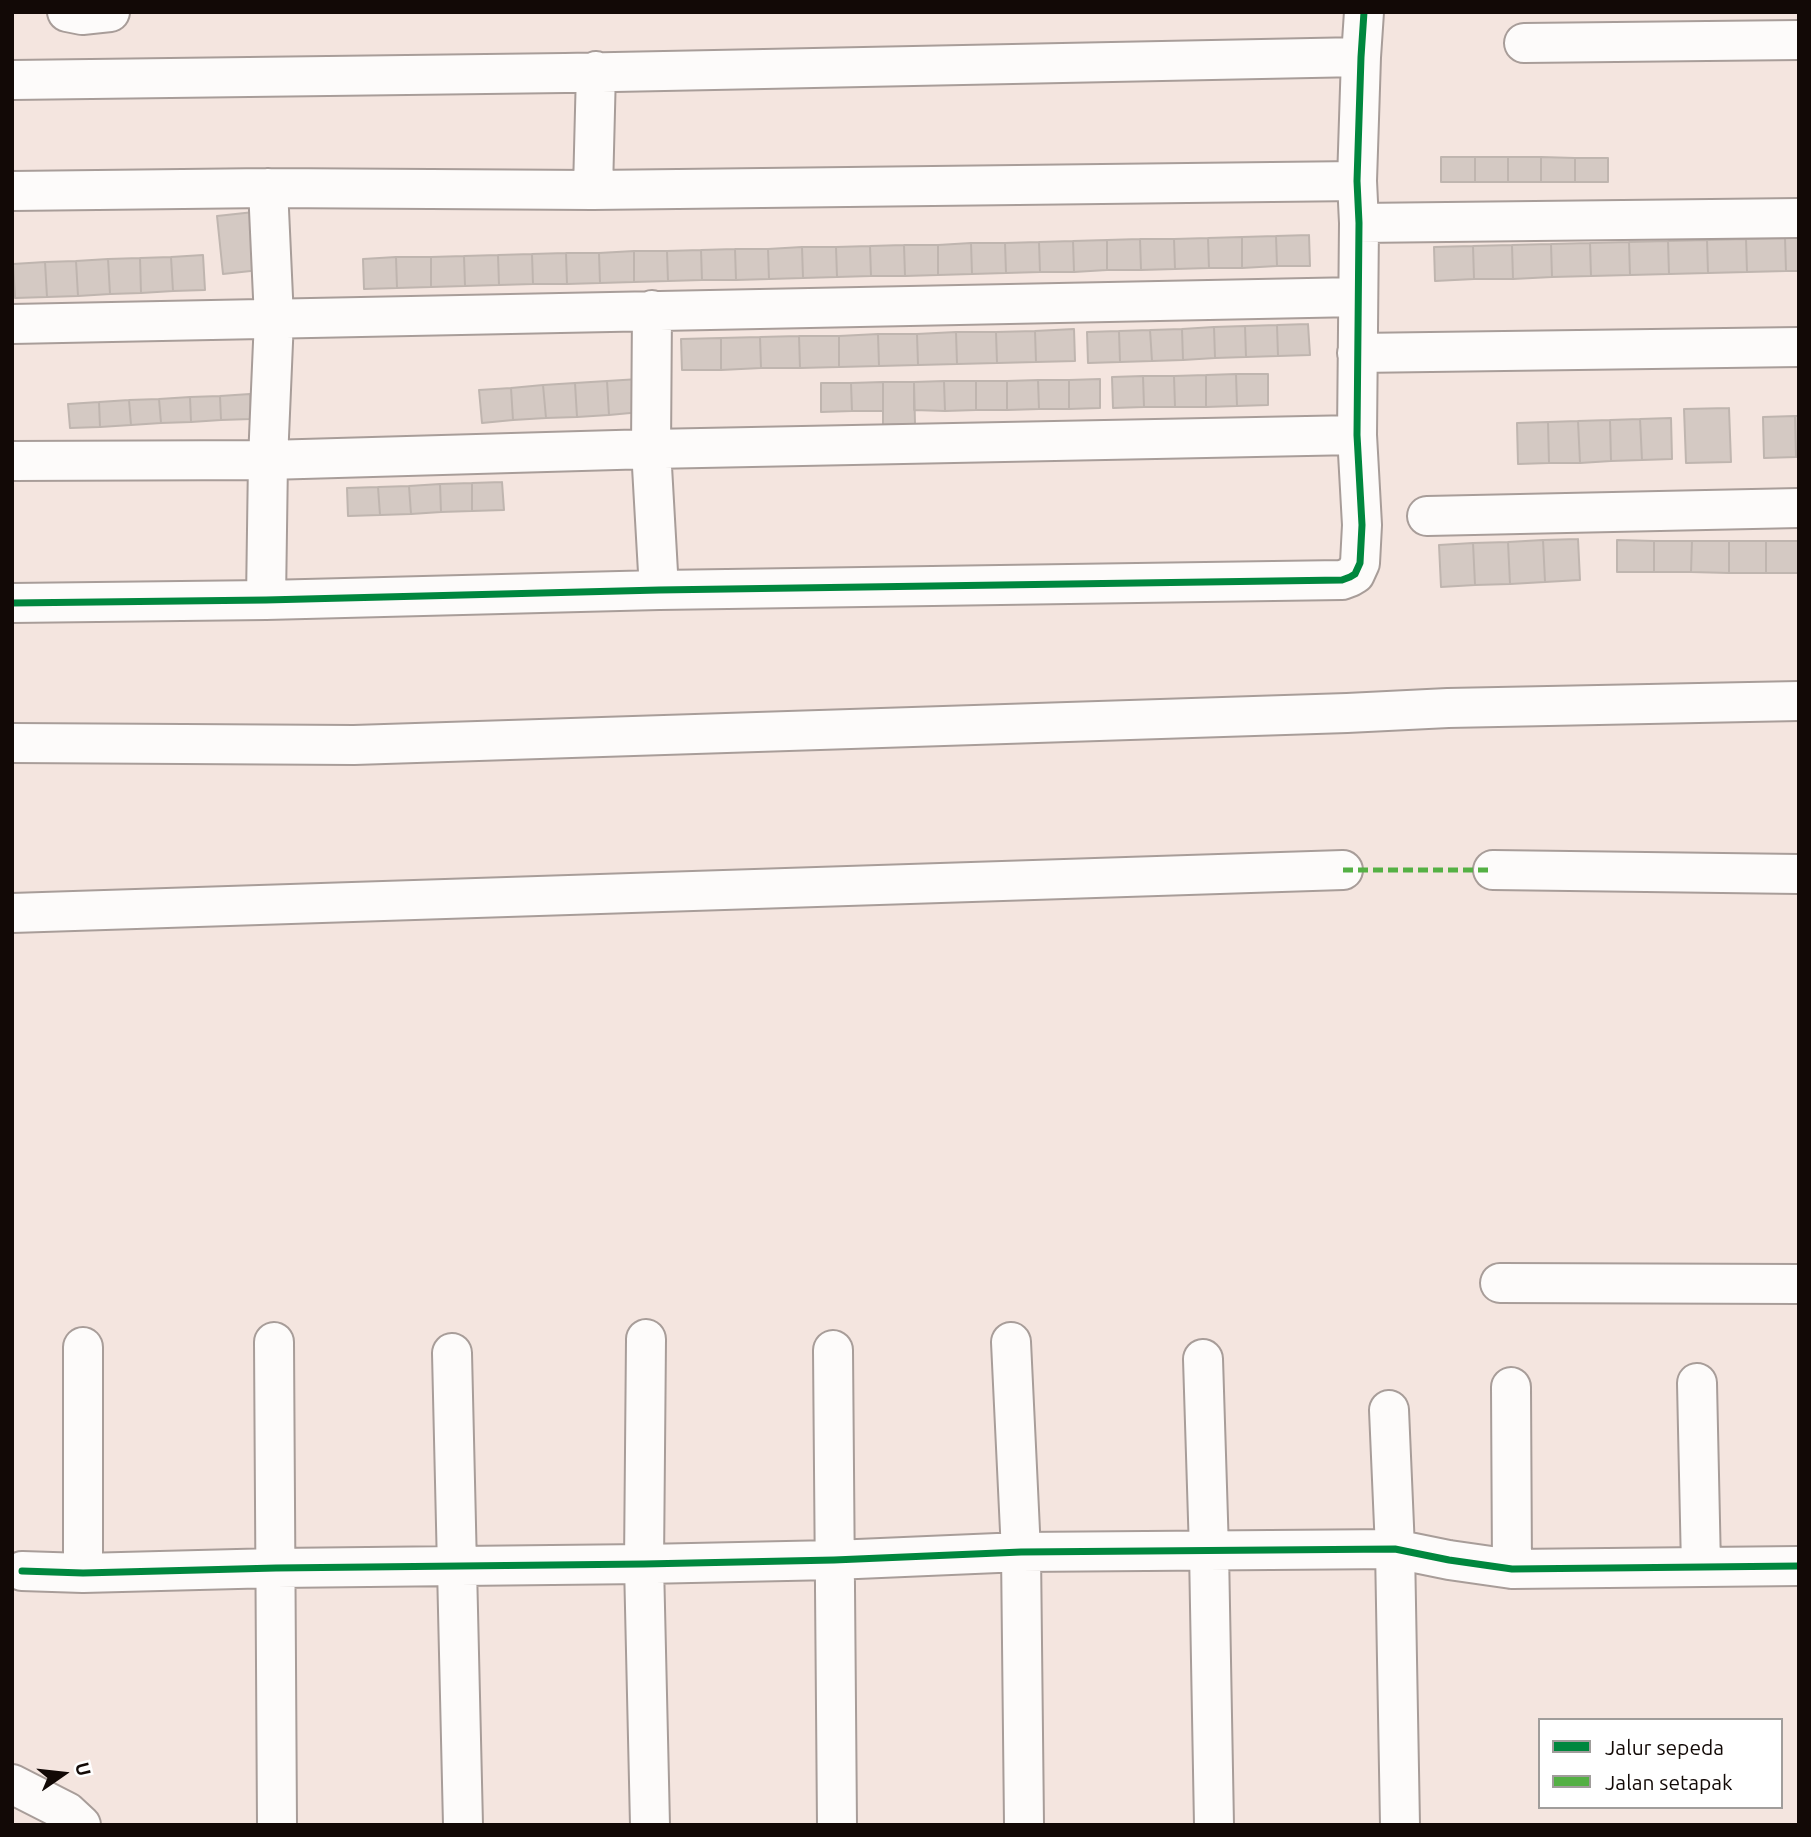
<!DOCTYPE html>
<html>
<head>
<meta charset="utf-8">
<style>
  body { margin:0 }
  #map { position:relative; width:1811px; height:1837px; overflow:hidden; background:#f4e5df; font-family:Ubuntu,sans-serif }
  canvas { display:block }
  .frame { position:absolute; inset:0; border:14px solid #120906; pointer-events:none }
  .legend { position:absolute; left:1538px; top:1718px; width:245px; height:91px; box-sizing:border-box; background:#fff; border:2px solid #a09d9b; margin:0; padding:9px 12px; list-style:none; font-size:21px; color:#120906 }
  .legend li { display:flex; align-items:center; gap:14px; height:35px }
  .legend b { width:35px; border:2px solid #a09d9b }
  .north { position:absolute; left:28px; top:1739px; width:70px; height:70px; -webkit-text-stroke:5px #fff; paint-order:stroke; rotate:76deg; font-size:19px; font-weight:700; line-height:28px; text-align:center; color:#120906 }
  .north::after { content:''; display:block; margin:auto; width:24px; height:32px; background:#120906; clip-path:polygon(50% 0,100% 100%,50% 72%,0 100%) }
</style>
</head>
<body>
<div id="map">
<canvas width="1811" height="1837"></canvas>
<div class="frame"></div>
<ul class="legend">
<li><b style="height:9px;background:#00873e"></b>Jalur sepeda</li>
<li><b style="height:9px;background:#54b044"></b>Jalan setapak</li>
</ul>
<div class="north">U</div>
</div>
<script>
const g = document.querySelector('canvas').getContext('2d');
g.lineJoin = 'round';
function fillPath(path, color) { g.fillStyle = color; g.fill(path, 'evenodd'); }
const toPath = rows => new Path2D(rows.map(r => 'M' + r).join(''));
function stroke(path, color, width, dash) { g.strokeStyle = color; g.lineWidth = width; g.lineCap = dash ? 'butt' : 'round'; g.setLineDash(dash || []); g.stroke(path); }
const building = toPath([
  [1441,157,1475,157,1475,182,1441,182,1441,157],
  [1475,157,1508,157,1508,182,1475,182,1475,157],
  [1508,157,1541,157,1541,182,1508,182,1508,157],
  [1541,157,1575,158,1575,182,1541,182,1541,157],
  [1575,158,1608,158,1608,182,1575,182,1575,158],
  [254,212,260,270,223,274,217,216,254,212],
  [1309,235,1310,266,1277,266,1276,236,1309,235],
  [1276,236,1277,266,1242,268,1242,237,1276,236],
  [1242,237,1242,268,1209,268,1208,238,1242,237],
  [1208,238,1209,268,1175,269,1174,239,1208,238],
  [1785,238,1799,238,1799,271,1786,271,1785,238],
  [1785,238,1786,271,1747,272,1746,239,1785,238],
  [1140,239,1174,239,1175,269,1141,270,1140,239],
  [1140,239,1141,270,1107,270,1107,240,1140,239],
  [1746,239,1747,272,1708,273,1707,240,1746,239],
  [1107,240,1107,270,1074,272,1073,241,1107,240],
  [1707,240,1708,273,1669,274,1668,241,1707,240],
  [1073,241,1074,272,1040,272,1039,242,1073,241],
  [1668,241,1669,274,1630,275,1629,242,1668,241],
  [1039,242,1040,272,1006,273,1005,243,1039,242],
  [1629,242,1630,275,1591,276,1590,243,1629,242],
  [971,243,1005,243,1006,273,972,274,971,243],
  [971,243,972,274,938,275,938,245,971,243],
  [1590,243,1591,276,1552,277,1551,244,1590,243],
  [1551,244,1552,277,1513,279,1512,245,1551,244],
  [904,245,938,245,938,275,905,276,904,245],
  [904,245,905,276,871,276,870,246,904,245],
  [1512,245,1513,279,1474,279,1473,246,1512,245],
  [870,246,871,276,837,277,836,247,870,246],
  [1473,246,1474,279,1435,281,1434,247,1473,246],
  [802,247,836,247,837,277,803,278,802,247],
  [802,247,803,278,769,279,768,249,802,247],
  [735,249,768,249,769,279,736,280,735,249],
  [735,249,736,280,702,280,701,250,735,249],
  [701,250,702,280,668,281,667,251,701,250],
  [634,251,667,251,668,281,634,282,634,251],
  [634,251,634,282,600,283,599,253,634,251],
  [566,253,599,253,600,283,567,284,566,253],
  [566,253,567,284,533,284,532,254,566,253],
  [532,254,533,284,499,285,498,255,532,254],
  [203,255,205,290,173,291,171,257,203,255],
  [498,255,499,285,465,286,464,256,498,255],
  [464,256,465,286,431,287,431,257,464,256],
  [171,257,173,291,141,293,140,258,171,257],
  [396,257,431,257,431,287,397,288,396,257],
  [396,257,397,288,364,289,363,259,396,257],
  [140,258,141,293,110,294,108,259,140,258],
  [108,259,110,294,78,296,76,261,108,259],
  [76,261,78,296,47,297,45,262,76,261],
  [45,262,47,297,15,298,13,264,45,262],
  [1308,324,1310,355,1278,356,1277,325,1308,324],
  [1277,325,1278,356,1246,357,1245,326,1277,325],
  [1245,326,1246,357,1215,358,1214,327,1245,326],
  [1214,327,1215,358,1183,360,1182,329,1214,327],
  [1074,329,1075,361,1036,362,1035,331,1074,329],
  [1182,329,1183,360,1152,361,1150,330,1182,329],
  [1150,330,1152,361,1120,362,1119,331,1150,330],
  [1035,331,1036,362,997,363,996,332,1035,331],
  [1119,331,1120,362,1088,363,1087,332,1119,331],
  [956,332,996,332,997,363,957,364,956,332],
  [956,332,957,364,918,365,917,334,956,332],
  [878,334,917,334,918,365,879,366,878,334],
  [878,334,879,366,839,367,839,336,878,334],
  [799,336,839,336,839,367,800,368,799,336],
  [799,336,800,368,761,368,760,337,799,336],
  [760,337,761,368,721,370,721,338,760,337],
  [721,338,721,370,682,370,681,339,721,338],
  [1236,374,1268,374,1268,405,1237,406,1236,374],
  [1236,374,1237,406,1206,407,1206,375,1236,374],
  [1206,375,1206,407,1175,407,1174,376,1206,375],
  [1143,376,1174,376,1175,407,1144,407,1143,376],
  [1143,376,1144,407,1113,408,1112,377,1143,376],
  [639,379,641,412,609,415,607,381,639,379],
  [1100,379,1100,408,1069,409,1069,380,1100,379],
  [1038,380,1069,380,1069,409,1039,409,1038,380],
  [1038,380,1039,409,1007,410,1007,381,1038,380],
  [607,381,609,415,577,417,575,383,607,381],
  [944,381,976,381,976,410,945,411,944,381],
  [944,381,945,411,914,410,914,382,944,381],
  [976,381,1007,381,1007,410,976,410,976,381],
  [883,382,914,382,915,424,883,425,883,382],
  [883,382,883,411,852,411,851,383,883,382],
  [575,383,577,417,546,418,543,385,575,383],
  [821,383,851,383,852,411,821,412,821,383],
  [543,385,546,418,513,420,511,388,543,385],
  [511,388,513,420,482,423,479,390,511,388],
  [250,394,251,419,221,420,220,396,250,394],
  [220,396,221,420,191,422,190,397,220,396],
  [190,397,191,422,161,423,159,399,190,397],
  [159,399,161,423,131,425,129,400,159,399],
  [129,400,131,425,100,427,99,402,129,400],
  [99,402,100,427,70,428,68,404,99,402],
  [1729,408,1731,462,1686,463,1684,409,1729,408],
  [1795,416,1799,416,1799,457,1796,457,1795,416],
  [1795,416,1796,457,1764,458,1763,417,1795,416],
  [1671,418,1672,459,1642,460,1640,419,1671,418],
  [1640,419,1642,460,1611,461,1610,420,1640,419],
  [1610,420,1611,461,1580,463,1578,421,1610,420],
  [1578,421,1580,463,1549,463,1548,422,1578,421],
  [1548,422,1549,463,1518,464,1517,423,1548,422],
  [502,482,504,510,472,511,472,483,502,482],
  [472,483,472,511,441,512,440,484,472,483],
  [440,484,441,512,411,514,409,486,440,484],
  [409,486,411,514,380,515,378,487,409,486],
  [378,487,380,515,348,516,347,488,378,487],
  [1578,539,1580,580,1545,582,1543,540,1578,539],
  [1543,540,1545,582,1510,584,1508,542,1543,540],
  [1617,540,1654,541,1654,572,1617,572,1617,540],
  [1654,541,1692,541,1691,572,1654,572,1654,541],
  [1692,541,1729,541,1729,573,1691,572,1692,541],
  [1729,541,1766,541,1766,573,1729,573,1729,541],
  [1766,541,1799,541,1799,573,1766,573,1766,541],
  [1508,542,1510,584,1475,585,1473,543,1508,542],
  [1473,543,1475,585,1441,587,1439,545,1473,543]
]);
fillPath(building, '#d4c9c3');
stroke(building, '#bfb5af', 2);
const street = toPath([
  [67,12,82,15,110,12],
  [1524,43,1799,40],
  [12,80,565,73,1361,57],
  [593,190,596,71],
  [12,191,268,188,593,190,1357,181],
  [1359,223,1799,218],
  [652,310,651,449,659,590],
  [12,324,1358,297],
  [1357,353,1799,347],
  [12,461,268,460,651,449,1357,435],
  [1427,516,1799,508],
  [266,600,268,460,274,319,268,188],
  [12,603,266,600,659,590,1342,580,1350,577,1355,574,1360,563,1362,525,1357,435,1359,223,1357,181,1361,57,1364,12],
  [12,743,354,745,1347,713,1448,708,1799,701],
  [1493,870,1799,874],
  [12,913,1343,870],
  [1500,1283,1799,1284],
  [646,1339,644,1564,650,1825],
  [274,1342,277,1825],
  [1011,1342,1021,1552,1024,1825],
  [83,1347,83,1573],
  [833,1350,837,1825],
  [452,1353,463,1825],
  [1203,1359,1209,1551,1214,1825],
  [1697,1383,1701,1567],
  [1511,1387,1512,1569],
  [1389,1410,1395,1549,1400,1825],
  [22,1571,83,1573,276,1568,644,1564,834,1560,1021,1552,1395,1549,1449,1560,1512,1569,1799,1566],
  [12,1784,67,1812,81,1825]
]);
stroke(street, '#a89d99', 42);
stroke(street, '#fdfbfa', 38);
stroke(toPath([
  [1343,870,1493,870]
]), '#54b044', 5, [10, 5]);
stroke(toPath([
  [12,603,266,600,659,590,1342,580,1350,577,1355,574,1360,563,1362,525,1357,435,1359,223,1357,181,1361,57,1364,12],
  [22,1571,83,1573,276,1568,644,1564,834,1560,1021,1552,1395,1549,1449,1560,1512,1569,1799,1566]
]), '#00873e', 7);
</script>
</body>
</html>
